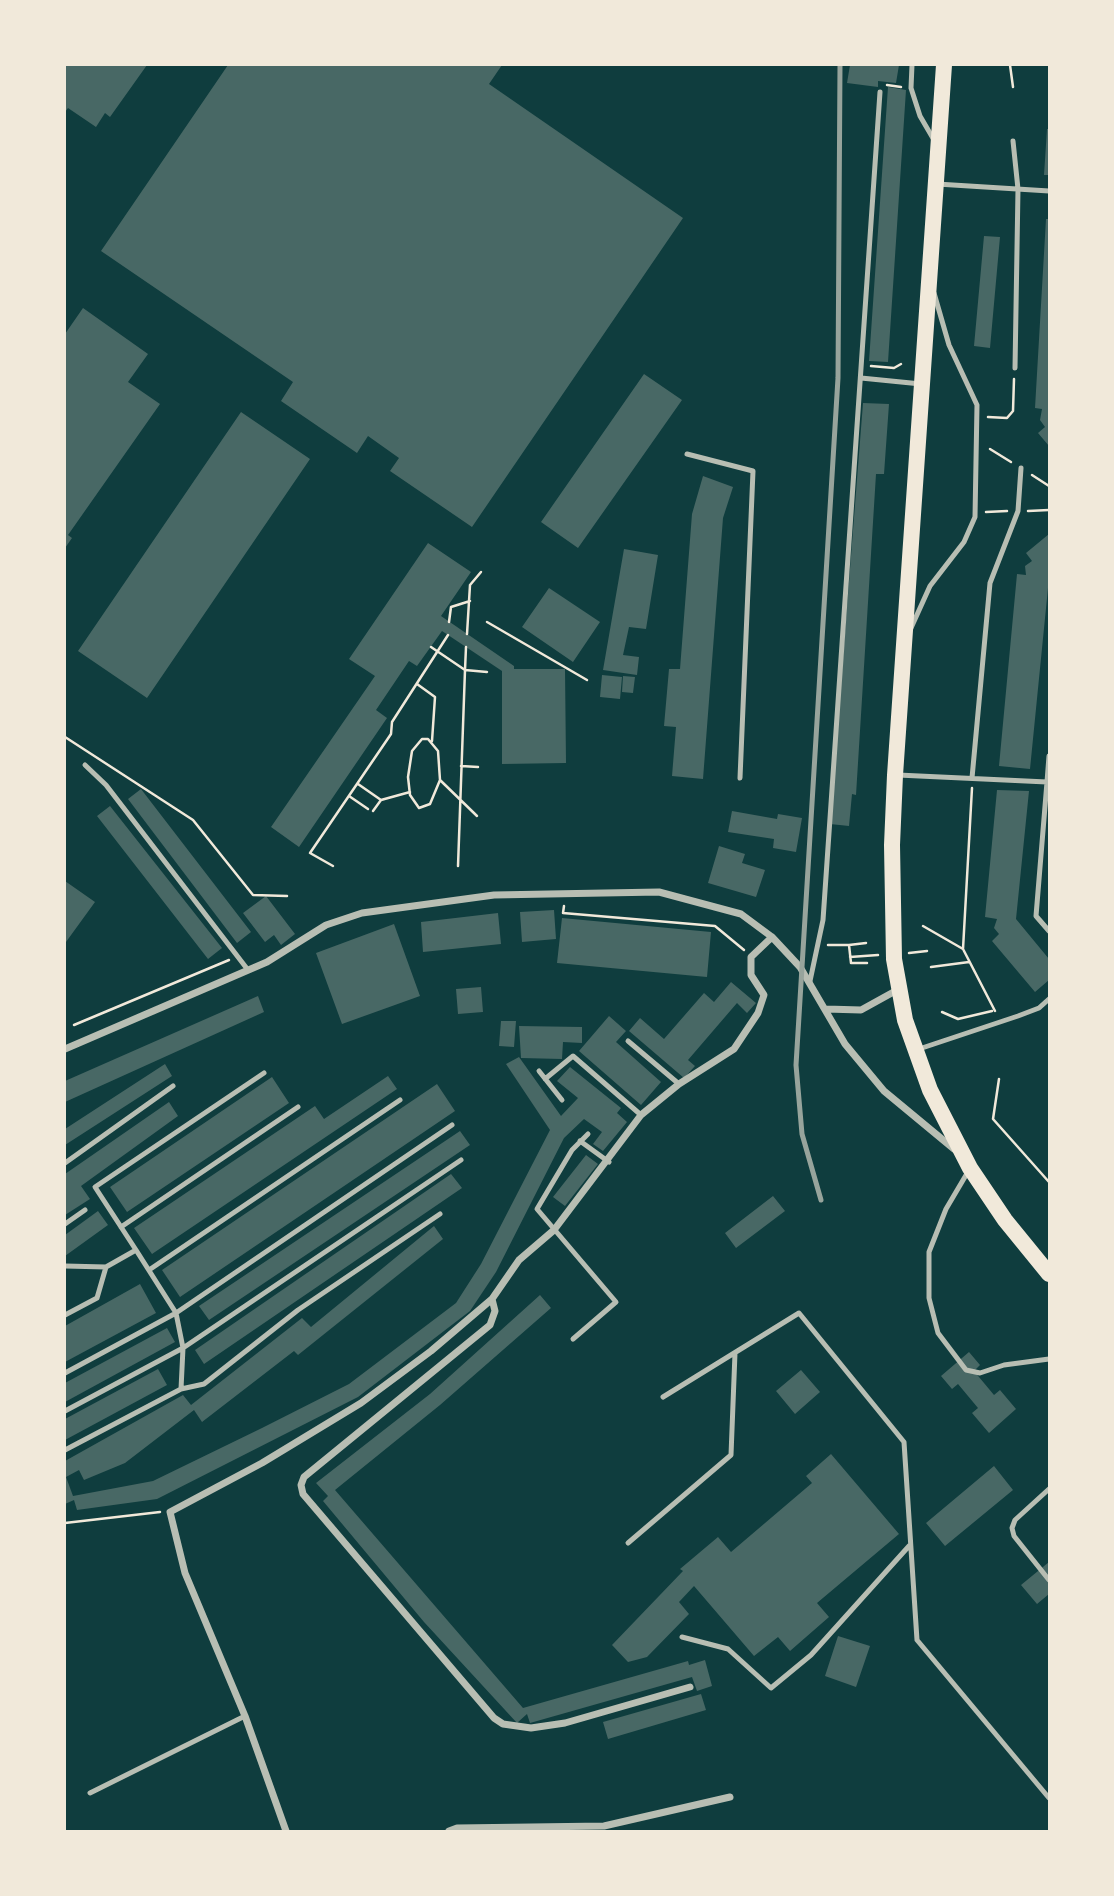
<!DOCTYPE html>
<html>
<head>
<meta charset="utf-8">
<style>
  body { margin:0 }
  #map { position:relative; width:1114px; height:1896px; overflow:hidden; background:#0f3d3e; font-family:"Noto Sans",sans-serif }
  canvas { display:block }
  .frame { position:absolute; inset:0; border:66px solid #f1e9da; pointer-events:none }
</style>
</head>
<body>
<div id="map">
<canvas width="1114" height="1896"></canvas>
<div class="frame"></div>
</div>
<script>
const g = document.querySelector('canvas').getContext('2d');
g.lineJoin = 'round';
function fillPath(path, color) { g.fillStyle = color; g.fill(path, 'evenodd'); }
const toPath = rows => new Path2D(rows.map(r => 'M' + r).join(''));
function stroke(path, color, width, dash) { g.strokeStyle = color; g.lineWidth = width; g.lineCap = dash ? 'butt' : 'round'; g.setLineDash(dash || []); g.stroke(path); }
fillPath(toPath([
  [65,65,147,65,110,117,105,113,96,127,68,108,65,112],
  [228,65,502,65,489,84,683,218,472,527,390,471,399,458,368,436,357,453,281,401,293,382,101,251],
  [850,65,899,65,896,83,878,81,878,87,847,83],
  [888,87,906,90,888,362,869,361],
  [1047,129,1049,129,1049,175,1044,175],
  [1046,219,1049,219,1049,446,1038,433,1045,427,1040,420,1042,409,1035,408],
  [984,236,1000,237,990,348,974,346],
  [83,308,148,354,128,382,160,404,68,535,72,538,65,548,65,334],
  [644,374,682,400,578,548,541,522],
  [863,403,889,404,884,474,876,474,856,795,852,794,849,826,830,824],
  [241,412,310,459,147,698,78,651],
  [703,476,733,487,723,518,703,779,672,776,676,727,664,726,669,669,680,669,692,514],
  [1049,534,1049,578,1030,769,999,766,1017,574,1026,575,1025,566,1032,561,1026,553],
  [428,543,471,572,441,616,514,666,514,669,565,669,566,763,502,764,502,671,442,631,417,666,409,661,376,710,387,718,299,847,271,827,375,676,349,659],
  [624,549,658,555,646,629,629,627,623,655,639,657,637,675,603,670],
  [549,588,600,622,573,662,522,627],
  [602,675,622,677,620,699,600,697],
  [623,676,635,677,633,693,622,692],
  [141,789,251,932,237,943,128,799],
  [997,790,1029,791,1016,919,1049,959,1049,980,1035,992,992,941,999,934,994,928,997,919,985,917],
  [110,806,222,948,208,959,97,816],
  [732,811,777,819,778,814,802,818,796,852,773,848,774,839,728,832],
  [719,846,745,854,742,863,765,870,756,897,708,883],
  [65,881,95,902,66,942,65,941],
  [266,896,295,934,281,945,274,935,265,942,243,913],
  [554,910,556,939,522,942,520,912],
  [498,913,501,944,423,952,421,922],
  [562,918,711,932,707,977,557,963],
  [394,924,420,996,342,1024,316,953],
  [731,982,756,1003,747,1013,737,1003,688,1060,695,1066,684,1078,629,1031,640,1018,664,1039,704,993,714,1002],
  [481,987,483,1012,458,1014,456,989],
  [258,996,264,1012,65,1102,65,1081],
  [609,1016,626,1031,616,1042,661,1082,641,1105,579,1051],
  [501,1021,516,1021,514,1047,499,1046],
  [519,1026,582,1027,582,1043,563,1042,562,1059,521,1058],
  [519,1057,561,1116,578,1098,557,1081,570,1067,621,1108,617,1113,627,1122,603,1151,593,1144,602,1132,584,1119,564,1138,496,1272,470,1311,358,1397,157,1499,77,1510,74,1500,65,1504,65,1461,183,1395,191,1405,302,1318,311,1327,434,1226,443,1239,298,1355,294,1351,202,1422,194,1410,125,1463,84,1480,79,1470,66,1477,73,1496,153,1481,262,1428,349,1384,456,1303,481,1264,550,1130,506,1064],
  [165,1064,172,1076,65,1145,65,1129],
  [388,1076,397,1089,152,1254,134,1228,315,1106,324,1119],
  [272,1077,289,1103,127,1212,110,1187],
  [437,1084,455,1111,180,1297,162,1270],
  [169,1102,178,1116,81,1186,90,1199,65,1215,65,1174],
  [460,1131,470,1145,209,1320,199,1306],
  [586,1155,598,1164,565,1206,553,1197],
  [451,1174,462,1188,204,1364,195,1350],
  [773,1196,785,1211,736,1248,725,1233],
  [98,1211,108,1225,65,1256,65,1235],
  [140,1284,156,1313,65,1362,65,1326],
  [540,1295,551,1308,440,1405,335,1490,523,1708,688,1661,689,1665,705,1660,712,1686,697,1691,692,1677,530,1723,527,1714,517,1723,424,1622,323,1501,328,1496,316,1483,430,1394],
  [167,1328,175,1342,65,1402,65,1383],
  [969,1352,980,1365,974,1371,994,1395,1000,1390,1016,1409,989,1433,972,1413,978,1408,958,1384,952,1389,941,1376],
  [158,1369,167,1385,65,1440,65,1419],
  [801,1370,820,1392,795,1414,776,1391],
  [831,1454,899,1534,817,1603,829,1617,790,1651,778,1637,754,1656,694,1586,679,1602,689,1614,647,1657,628,1662,612,1645,683,1571,680,1569,718,1537,731,1552,812,1483,806,1476],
  [994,1466,1013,1490,945,1546,926,1523],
  [1049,1562,1049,1594,1037,1604,1021,1585],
  [838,1636,870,1646,856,1687,825,1676],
  [701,1694,706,1710,608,1739,603,1722]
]), '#486865');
stroke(toPath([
  [1010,65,1013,87],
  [887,85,901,87],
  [871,366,894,368,901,364],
  [988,417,1007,418,1013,411,1014,379],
  [990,449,1011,462],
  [1032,475,1049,486],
  [1028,511,1049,510],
  [986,512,1007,511],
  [449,622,451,607,470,601],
  [487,622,587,680],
  [467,634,470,585,481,572],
  [431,647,465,670,458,866],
  [466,647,465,670,487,672],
  [417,684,435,697,432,741],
  [65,737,193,820,253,895,287,896],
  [461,766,478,767],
  [440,780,430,804,419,808,410,795,408,777,412,751,422,739,428,739,438,751,440,780,477,816],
  [358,784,381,800],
  [349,796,368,809],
  [373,811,381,800,410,792],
  [333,866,310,853,391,734,392,722,448,635],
  [564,906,563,913,715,926,744,950],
  [923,926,963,949,995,1011],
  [866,943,849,945,851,963,867,963],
  [828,945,849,945],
  [963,949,972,788],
  [909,953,927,951],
  [850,957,878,955],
  [931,967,969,962],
  [942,1012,958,1019,992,1011],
  [74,1025,229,960],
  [999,1079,993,1119,1049,1182],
  [65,1523,160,1512]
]), '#f1e9da', 2.5);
stroke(toPath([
  [912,65,911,88,920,116,934,140],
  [1013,141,1018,189,1015,368],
  [937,184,1049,191],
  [861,378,921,384],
  [687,454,753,471,740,778],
  [911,628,930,586,964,542,975,517,977,405,949,345,934,293],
  [85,765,106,785,248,970],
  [898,775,1047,782,1049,756],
  [972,778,990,583,1018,511,1021,468],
  [1047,782,1036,916,1049,931],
  [810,981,823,920,880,92],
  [628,1041,679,1084],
  [919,1049,1018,1016,1039,1008,1049,999],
  [539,1071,562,1100],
  [545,1079,573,1056,641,1115],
  [580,1141,609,1162],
  [65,1163,173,1086],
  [969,1170,946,1209,929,1252,929,1298,938,1333,966,1370,980,1373,1004,1365,1049,1359],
  [65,1224,85,1210],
  [121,1227,298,1107],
  [136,1250,95,1187,264,1073],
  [65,1266,106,1267,136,1250,176,1313,183,1348,181,1389],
  [149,1270,400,1100],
  [65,1315,97,1298,106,1267],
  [573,1339,616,1302,537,1209,572,1150,588,1134],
  [65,1373,176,1313,452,1125],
  [663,1397,799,1313,904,1442,917,1640,1049,1798],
  [65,1411,183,1348,461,1160],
  [65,1450,181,1389,204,1384,298,1310,440,1214],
  [1049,1489,1015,1520,1012,1528,1014,1536,1049,1580],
  [628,1543,731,1455,735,1353],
  [682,1637,728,1649,771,1688,811,1655,909,1546],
  [90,1793,245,1716]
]), '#b8beb3', 5);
stroke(toPath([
  [826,1009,861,1010,899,989],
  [65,1049,267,962,326,925,362,913,494,895,659,892,741,914,772,937,800,967,845,1044,884,1091,954,1149],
  [690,1687,565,1723,531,1728,503,1724,494,1718,303,1494,301,1485,304,1477,490,1325,495,1311,492,1299,519,1260,554,1230,641,1115,679,1084,734,1049,758,1013,764,995,751,975,751,957,772,937],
  [286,1831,245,1716,185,1573,170,1512,262,1463,361,1403,431,1351,492,1299],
  [449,1831,457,1828,604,1826,730,1797]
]), '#b8beb3', 7);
stroke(toPath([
  [944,65,895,775,892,845,894,959,905,1020,930,1090,970,1168,1005,1220,1049,1274]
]), '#f1e9da', 16);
stroke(toPath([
  [821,1200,802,1134,796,1065,838,378,840,65]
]), '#97a49c', 5);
</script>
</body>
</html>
